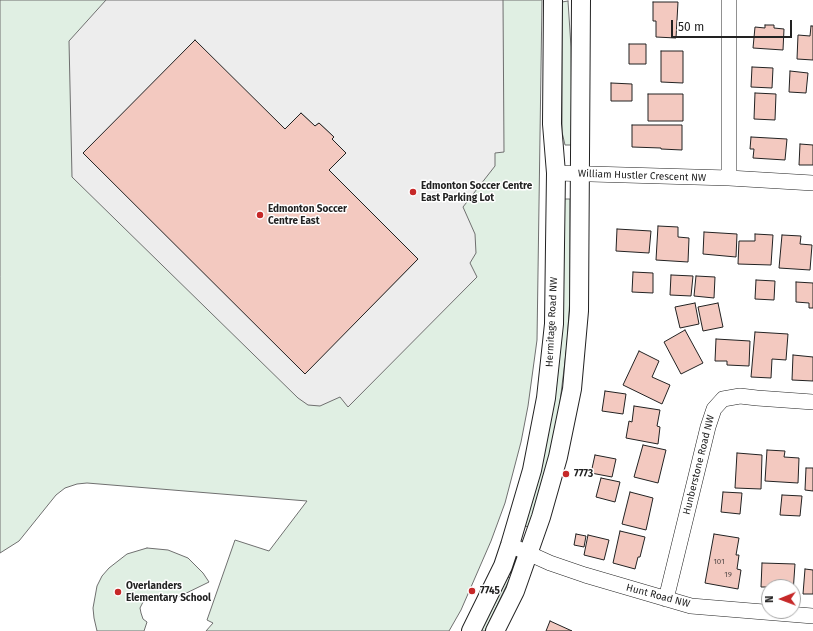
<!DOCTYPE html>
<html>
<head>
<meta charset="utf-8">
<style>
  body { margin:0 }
  #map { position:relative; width:813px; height:631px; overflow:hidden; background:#fff; font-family:"Fira Sans",sans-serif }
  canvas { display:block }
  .north { position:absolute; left:761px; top:579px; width:40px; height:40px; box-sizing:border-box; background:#fff; border:1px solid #a7a7a7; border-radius:50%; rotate:269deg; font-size:11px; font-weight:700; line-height:16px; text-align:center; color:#222 }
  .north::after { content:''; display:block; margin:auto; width:14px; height:18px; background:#c62828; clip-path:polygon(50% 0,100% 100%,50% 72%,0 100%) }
  .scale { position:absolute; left:671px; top:20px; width:121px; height:18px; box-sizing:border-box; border:2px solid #222; border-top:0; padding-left:5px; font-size:12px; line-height:14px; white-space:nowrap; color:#222; -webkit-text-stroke:3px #fff; paint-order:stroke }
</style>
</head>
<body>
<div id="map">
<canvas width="813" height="631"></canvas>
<div class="north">N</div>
<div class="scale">50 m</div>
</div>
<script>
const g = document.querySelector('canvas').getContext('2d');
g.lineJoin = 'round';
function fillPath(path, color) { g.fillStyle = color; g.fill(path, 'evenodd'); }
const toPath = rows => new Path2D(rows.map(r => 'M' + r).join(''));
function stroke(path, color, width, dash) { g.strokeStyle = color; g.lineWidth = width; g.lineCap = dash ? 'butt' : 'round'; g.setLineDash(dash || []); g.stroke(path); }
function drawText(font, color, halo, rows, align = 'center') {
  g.font = font + ' "Fira Sans",sans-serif'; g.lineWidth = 3; g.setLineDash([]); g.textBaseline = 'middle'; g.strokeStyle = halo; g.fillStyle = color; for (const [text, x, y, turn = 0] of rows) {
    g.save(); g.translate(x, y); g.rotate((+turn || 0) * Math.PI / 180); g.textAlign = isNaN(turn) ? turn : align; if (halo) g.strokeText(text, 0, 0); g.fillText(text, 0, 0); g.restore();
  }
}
const green = toPath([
  [0,0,542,0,537,340,528,406,521,442,505,503,491,541,461,610,449,631,206,631,213,623,207,620,235,540,269,551,307,501,87,483,77,484,65,488,56,495,19,541,0,553,0,0],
  [568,1,571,47,572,145,565,145,562,132,562,2,568,1],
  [564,199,570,199,570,297,567,345,558,418,546,474,530,527,524,526,564,199],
  [147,548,168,550,188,558,203,573,209,582,168,602,164,597,159,595,154,595,145,598,140,608,141,613,143,619,147,622,144,631,97,631,94,618,93,608,97,586,102,576,109,568,127,554,147,548],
  [504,576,510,578,485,631,476,631,504,576]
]);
fillPath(green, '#e0efe3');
stroke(green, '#6f6f6f', 1);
const parking = toPath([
  [106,0,503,0,504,152,495,153,495,166,463,207,475,234,476,253,470,263,477,277,348,407,340,397,320,406,308,405,298,398,72,177,69,41,106,0],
  [301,113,315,126,319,123,334,137,332,139,329,170,418,259,305,373,285,129,301,113]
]);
fillPath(parking, '#ededed');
stroke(parking, '#6f6f6f', 1);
const building = toPath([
  [653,2,678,2,676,38,656,37,656,21,653,21,653,2],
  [765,25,774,25,774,28,784,29,783,50,753,48,755,27,765,28,765,25],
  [811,26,813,26,813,60,797,59,798,35,810,36,811,26],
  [195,40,285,129,301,113,315,126,319,123,334,137,332,139,346,153,329,170,418,259,305,374,83,153,195,40],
  [629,44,646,44,646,64,629,64,629,44],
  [661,51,683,51,683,83,661,82,661,51],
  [752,67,773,68,772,88,751,87,752,67],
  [790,71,808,73,806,93,789,92,790,71],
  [611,83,632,84,632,101,611,101,611,83],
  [755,93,776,94,775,120,754,119,755,93],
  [648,94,683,94,683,121,648,121,648,94],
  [632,125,682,125,682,150,661,149,661,148,632,147,632,125],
  [751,137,787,139,785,160,753,158,754,149,750,149,751,137],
  [800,144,813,145,813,165,799,165,800,144],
  [658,226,678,227,678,237,689,238,688,262,656,260,658,226],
  [617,229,651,231,649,253,616,251,617,229],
  [704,232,737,234,736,257,703,254,704,232],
  [755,234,773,235,771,265,738,264,739,241,755,241,755,234],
  [782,235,801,236,800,244,812,245,810,270,779,268,782,235],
  [633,272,653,273,653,293,632,292,633,272],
  [671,275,693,276,691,296,670,295,671,275],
  [696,276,715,277,714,298,694,296,696,276],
  [756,280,775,281,774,300,755,299,756,280],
  [796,282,813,283,813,308,809,308,809,303,796,302,796,282],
  [695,303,699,324,680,328,675,307,695,303],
  [718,303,723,327,703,331,698,307,718,303],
  [685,330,703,363,681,374,664,342,685,330],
  [755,332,788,334,786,360,772,359,771,378,751,377,755,332],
  [716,339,750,341,749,366,727,365,727,361,715,361,716,339],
  [639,351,659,361,652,377,670,385,662,404,623,385,639,351],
  [793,355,813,357,813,381,792,380,793,355],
  [605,391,626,394,623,414,602,411,605,391],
  [634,406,660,410,657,426,660,427,658,444,626,438,629,421,632,422,634,406],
  [643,445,666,450,658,483,634,477,643,445],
  [767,450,785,451,784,457,799,458,798,483,765,481,767,450],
  [737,453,762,455,761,489,735,488,737,453],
  [595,455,616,459,612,477,591,473,595,455],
  [806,468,813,468,813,491,805,490,806,468],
  [601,478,620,482,615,502,596,497,601,478],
  [630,492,653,498,646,530,622,524,630,492],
  [723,492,742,493,740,514,721,512,723,492],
  [782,495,802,496,800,516,780,515,782,495],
  [620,531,645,537,640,557,638,557,635,569,613,563,620,531],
  [576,534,586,536,584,547,574,545,576,534],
  [714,534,739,538,736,555,739,555,737,569,741,570,738,589,705,583,714,534],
  [588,535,609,540,604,560,584,555,588,535],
  [762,563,795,564,793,593,793,587,761,587,762,563],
  [805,569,813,570,813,594,803,594,805,569],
  [550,621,572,631,546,631,550,621]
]);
fillPath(building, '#f3c9c0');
stroke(building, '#222', 1);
const minor = toPath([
  [556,173,729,178,813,183],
  [729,178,729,0],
  [510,545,550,563,585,575,691,606,813,616],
  [666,599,708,427,714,409,723,399,740,396,757,398,813,402]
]);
const tertiary = toPath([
  [471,631,503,566,510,545,532,470,546,398,554,324,555,245,556,173,552,124,553,0],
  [495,631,515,591,541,517,558,457,572,389,579,311,581,0]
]);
stroke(minor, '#222', 16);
stroke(tertiary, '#222', 20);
stroke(minor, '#fff', 15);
stroke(tertiary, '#fff', 18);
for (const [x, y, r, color] of [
  [413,192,4,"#c62828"],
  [260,215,4,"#c62828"],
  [566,474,4,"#c62828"],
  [472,591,4,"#c62828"],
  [118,592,4,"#c62828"]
]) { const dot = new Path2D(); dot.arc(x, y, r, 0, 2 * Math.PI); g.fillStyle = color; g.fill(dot); stroke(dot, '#fff', 1.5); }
drawText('8px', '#564c4a', null, [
  ["101",719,562],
  ["19",728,575]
]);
drawText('10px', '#222', '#fff', [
  ["William Hustler Crescent NW",642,176,2],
  ["Hermitage Road NW",552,322,-87],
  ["Hunberstone Road NW",699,465,-76],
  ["Hunt Road NW",658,596,15]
]);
drawText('bold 10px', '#222', '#fff', [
  ["Edmonton Soccer Centre",421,186],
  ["East Parking Lot",421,198],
  ["Edmonton Soccer",268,209],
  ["Centre East",268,221],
  ["7773",574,474],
  ["Overlanders",126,586],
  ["Elementary School",126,598],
  ["7745",480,591]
], 'left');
</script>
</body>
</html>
